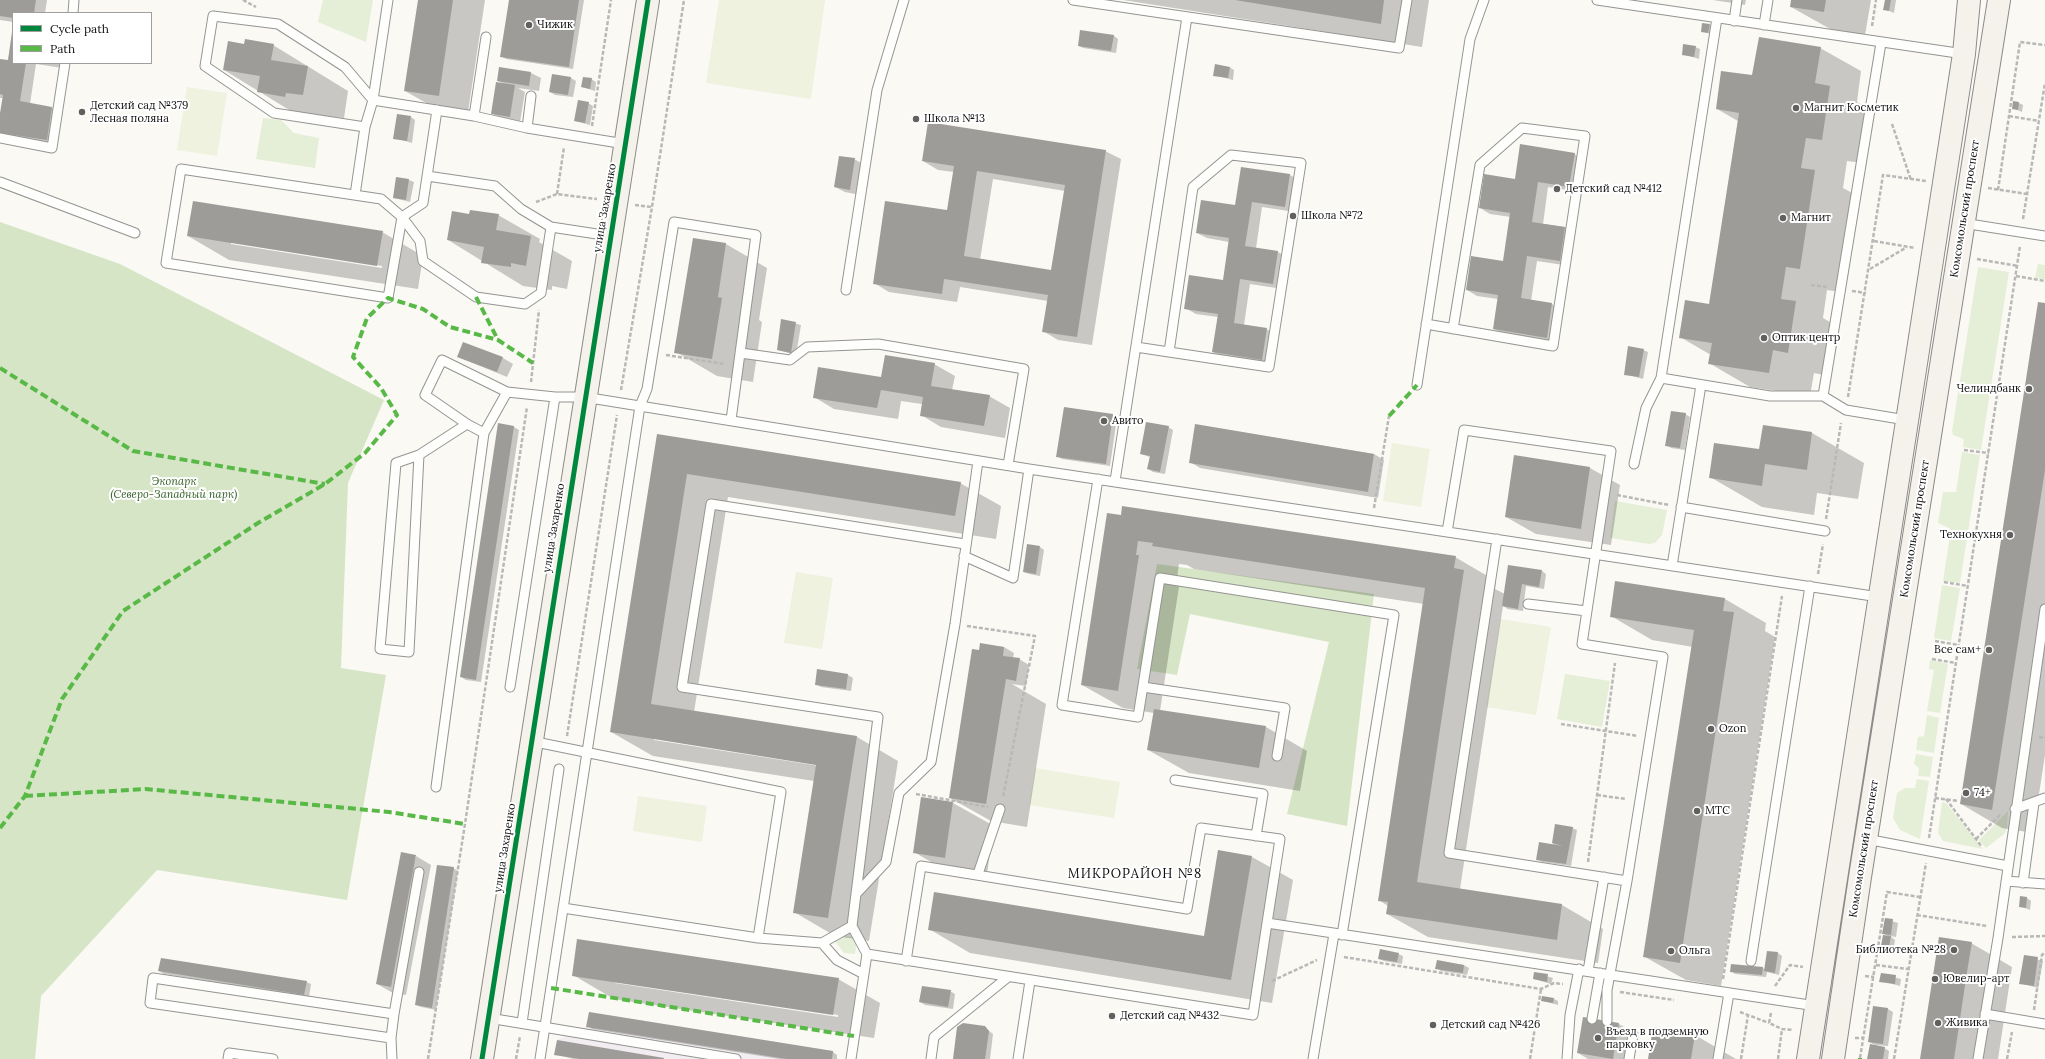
<!DOCTYPE html>
<html>
<head>
<meta charset="utf-8">
<style>
  body { margin:0 }
  #map { position:relative; width:2045px; height:1059px; overflow:hidden; background:#faf9f4; font-family:Lora,serif }
  canvas { display:block }
  .legend { position:absolute; left:12px; top:12px; width:140px; height:52px; box-sizing:border-box; background:#fff; border:1px solid #9f9f9f; margin:0; padding:5px 7px; list-style:none; font-size:12px; color:#0e0e0e }
  .legend li { display:flex; align-items:center; gap:8px; height:20px }
  .legend b { width:20px; border:1px solid #9f9f9f }
</style>
</head>
<body>
<div id="map">
<canvas width="2045" height="1059"></canvas>
<ul class="legend">
<li><b style="height:5px;background:#00873e"></b>Cycle path</li>
<li><b style="height:5px;background:#58b947"></b>Path</li>
</ul>
</div>
<script>
const g = document.querySelector('canvas').getContext('2d');
g.lineJoin = 'round';
function fillPath(path, color) { g.fillStyle = color; g.fill(path, 'evenodd'); }
const toPath = rows => new Path2D(rows.map(r => 'M' + r).join(''));
function stroke(path, color, width, dash) { g.strokeStyle = color; g.lineWidth = width; g.lineCap = dash ? 'butt' : 'round'; g.setLineDash(dash || []); g.stroke(path); }
function drawText(font, color, halo, rows, align = 'center') {
  g.font = font + ' Lora,serif'; g.lineWidth = 4; g.setLineDash([]); g.textBaseline = 'middle'; g.strokeStyle = halo; g.fillStyle = color; for (const [text, x, y, turn = 0] of rows) {
    g.save(); g.translate(x, y); g.rotate((+turn || 0) * Math.PI / 180); g.textAlign = isNaN(turn) ? turn : align; if (halo) g.strokeText(text, 0, 0); g.fillText(text, 0, 0); g.restore();
  }
}
fillPath(toPath([
  [589,1012,833,1051,832,1059,580,1059,557,1040,586,1027]
]), '#f1edf0');
fillPath(toPath([
  [323,0,373,0,366,42,318,22],
  [263,118,281,120,294,133,319,138,315,168,256,159],
  [2038,264,2045,265,2045,279,2035,278],
  [1978,267,2009,272,1981,450,1963,447,1964,439,1953,435,1952,431],
  [1962,452,1980,455,1960,583,1943,581,1951,529,1938,523,1943,492,1956,492],
  [1615,501,1667,510,1662,535,1655,543,1649,544,1610,538],
  [1942,585,1960,588,1951,641,1934,638],
  [1930,660,1948,664,1940,713,1927,711,1934,670,1929,669],
  [1565,674,1610,681,1602,727,1557,719],
  [1927,715,1939,718,1934,753,1916,750,1918,737,1924,736],
  [1916,754,1933,757,1930,777,1918,776,1919,768,1914,764],
  [1917,779,1929,781,1920,839,1900,830,1893,818,1897,793,1905,788,1915,788],
  [1942,802,1946,803,1983,849,1943,841,1938,833],
  [2008,811,2007,829,2004,834,1986,848,1979,840],
  [845,936,857,938,855,954,844,953,834,940]
]), '#e5eed6');
fillPath(toPath([
  [0,222,120,264,384,400,348,483,341,668,386,675,347,900,157,870,41,996,35,1059,0,1059],
  [1157,564,1374,594,1347,826,1287,814,1329,642,1190,614,1177,675,1137,669]
]), '#d6e5c5');
fillPath(toPath([
  [719,0,825,0,811,99,706,83],
  [187,87,227,93,217,156,177,150],
  [1392,443,1430,449,1421,507,1383,501],
  [796,572,833,578,822,649,784,643],
  [1500,619,1551,627,1536,715,1486,707],
  [1035,768,1120,782,1114,818,1029,805],
  [638,796,707,806,702,842,633,831]
]), '#eef2df');
fillPath(toPath([
  [0,0,47,0,45,13,13,13,13,22,0,20],
  [419,0,485,0,468,112,435,108,405,91],
  [510,0,584,0,573,69,506,59,501,56],
  [1123,0,1429,0,1422,47],
  [1713,0,1746,0,1745,5],
  [1792,0,1871,0,1865,35,1832,30,1791,7],
  [1886,0,1896,0,1894,13,1884,9],
  [1709,25,1714,27,1713,35,1702,31],
  [13,33,13,63,70,63,69,69,36,64,30,104,52,108,62,113,57,145,8,138,0,133,3,98,0,98,0,60,8,61],
  [1114,36,1118,39,1116,53,1083,48,1079,46],
  [245,45,273,45,348,91,344,118,327,116,326,120,299,116,224,70],
  [1695,47,1700,49,1699,59,1683,54],
  [1820,48,1861,71,1857,102,1871,110,1863,163,1847,161,1843,188,1856,195,1841,292,1827,290,1823,318,1837,326,1829,376,1814,373,1810,396,1750,387,1709,363,1711,355,1680,337,1710,305,1738,121,1717,109,1753,77],
  [1229,67,1234,70,1233,80,1214,75],
  [531,73,541,78,539,91,518,88,525,92,520,122,502,119,492,113,504,84,498,81],
  [553,75,571,78,576,81,573,97,555,95,550,92],
  [591,79,596,82,595,91,582,87],
  [588,103,593,106,590,125,575,121],
  [2019,103,2023,105,2022,112,2013,108],
  [411,117,415,120,412,143,395,138],
  [1105,151,1121,159,1092,345,1058,340,1043,331,1048,301,960,287,957,302,889,292,874,283,948,212,954,172,938,170,923,161],
  [993,179,1065,191,1052,271,980,260],
  [1574,154,1584,159,1579,192,1548,187,1543,224,1565,227,1575,233,1570,266,1537,261,1531,301,1552,304,1562,310,1557,343,1504,335,1494,329,1498,299,1477,296,1467,290,1504,262,1511,217,1490,214,1480,208,1516,180],
  [854,159,865,165,860,195,845,192,835,187],
  [1290,175,1300,181,1295,212,1262,207,1256,248,1278,252,1288,258,1283,289,1250,284,1244,325,1266,329,1276,335,1272,365,1223,358,1213,352,1218,317,1196,314,1185,308,1224,281,1229,242,1207,238,1197,233,1236,206],
  [409,180,414,182,410,202,394,198],
  [470,215,498,215,540,239,539,242,572,261,567,289,552,286,552,290,523,286,448,240],
  [382,232,423,256,418,289,229,260,188,236],
  [231,242,382,266,382,268,231,244],
  [694,239,726,244,767,268,759,320,762,322,753,382,717,376,676,352],
  [2045,304,2045,755,2033,833,2002,828,1961,804],
  [782,320,801,325,796,355,778,350],
  [464,343,503,358,513,364,507,377,458,357],
  [1643,350,1648,352,1643,379,1625,374],
  [934,364,955,376,952,390,989,396,1010,408,1005,438,941,427,921,415,922,404,901,401,898,419,834,409,814,397],
  [1685,414,1690,417,1685,450,1671,448,1666,445],
  [1113,415,1117,418,1110,466,1062,459,1057,456],
  [499,425,514,427,519,430,481,682,466,680,461,677],
  [1196,425,1374,454,1384,460,1378,498,1200,468,1190,462],
  [1764,426,1812,433,1864,463,1858,499,1817,493,1814,515,1762,507,1710,477,1760,450],
  [1168,427,1173,430,1165,474,1153,472,1148,469,1150,457,1141,454],
  [658,435,960,483,1001,506,996,539,728,497,694,712,857,737,898,761,869,941,835,936,794,912,814,781,653,756,611,732],
  [654,738,821,764,820,766,654,740],
  [1515,456,1590,468,1620,485,1611,545,1536,534,1506,517],
  [1108,514,1455,557,1496,581,1495,589,1505,594,1542,571,1546,574,1544,589,1526,586,1523,611,1508,609,1503,606,1460,889,1562,905,1603,929,1598,963,1428,937,1387,914,1388,906,1379,900,1424,604,1194,569,1187,565,1179,564,1177,578,1180,580,1160,711,1266,727,1307,751,1300,791,1189,773,1148,750,1154,713,1123,708,1082,685],
  [1040,547,1044,550,1040,576,1029,574,1024,572],
  [1725,599,1766,623,1765,631,1775,637,1721,986,1686,980,1645,957,1693,647,1652,640,1611,616],
  [981,644,1004,647,1014,653,1013,658,1019,659,1029,665,1026,686,1012,684,1046,704,1027,827,991,821,950,798],
  [818,670,848,675,853,678,851,691,821,687,816,684],
  [922,798,953,803,994,826,986,881,955,876,914,852],
  [1556,825,1572,828,1577,830,1571,866,1542,862,1537,859,1553,845],
  [416,856,431,865,406,995,393,993,377,984],
  [1252,857,1293,880,1272,1003,970,953,929,929,1204,937],
  [453,868,458,871,436,1010,421,1007,416,1005],
  [2027,898,2031,901,2030,910,2020,906],
  [1885,919,1898,923,1896,937,1890,936,1895,940,1893,952,1885,951,1885,953,1881,951,1889,937,1883,933],
  [1971,943,2012,967,1998,1059,1921,1059],
  [1778,953,1782,956,1779,975,1767,972,1766,977,1735,974,1731,971,1763,968,1765,970],
  [1398,954,1403,956,1402,964,1384,961,1379,959],
  [2025,956,2043,961,2038,988,2020,983],
  [1437,961,1464,965,1469,968,1467,975,1441,971,1436,968],
  [159,971,306,982,311,984,309,997,164,974],
  [1535,973,1553,978,1551,984,1534,979],
  [1882,974,1901,979,1900,986,1881,981],
  [573,975,838,979,880,1003,874,1038,614,999],
  [615,981,838,1015,838,1017,615,983],
  [950,991,955,994,953,1009,925,1005,920,1002],
  [1554,999,1558,1001,1558,1005,1543,1001],
  [1874,1007,1888,1009,1893,1012,1888,1046,1875,1045,1869,1042],
  [1619,1024,1629,1030,1624,1059,1588,1059,1578,1053],
  [588,1026,833,1052,837,1055,837,1059,780,1059,592,1029],
  [984,1027,993,1034,990,1059,954,1059],
  [1633,1030,1641,1033,1641,1035,1632,1032],
  [1695,1035,1736,1059,1649,1059],
  [1884,1048,1889,1051,1888,1059,1869,1059],
  [556,1054,663,1059,573,1059]
]), '#0003');
fillPath(toPath([
  [0,0,36,0,34,13,13,13,13,18,0,16],
  [418,0,453,0,439,96,404,91],
  [509,0,579,0,569,67,500,57],
  [1235,0,1384,0,1381,24],
  [1791,0,1826,0,1824,12,1790,7],
  [1885,0,1891,0,1889,11,1883,10],
  [1702,23,1710,24,1708,33,1701,32],
  [1080,30,1114,35,1111,51,1078,46],
  [12,32,13,63,26,63,20,101,52,107,47,140,0,133,0,113,3,95,0,94,0,59,8,60],
  [1759,37,1821,47,1815,83,1830,86,1822,140,1806,138,1801,168,1815,170,1800,269,1786,267,1781,299,1796,301,1788,353,1773,350,1769,373,1708,364,1712,343,1679,338,1685,300,1709,304,1739,113,1716,109,1721,71,1752,75],
  [245,39,274,44,271,60,308,66,303,95,286,93,285,97,257,92,260,76,223,70,228,41,244,44],
  [1683,44,1696,46,1694,57,1682,55],
  [1215,64,1230,67,1228,78,1213,76],
  [499,67,531,72,529,86,497,81],
  [552,74,571,77,568,95,549,92],
  [583,77,592,78,590,89,581,87],
  [496,82,515,85,510,117,491,114],
  [578,100,589,102,585,123,574,121],
  [2013,101,2019,102,2018,110,2012,109],
  [397,114,411,116,407,141,393,139],
  [928,122,1106,150,1077,337,1042,332,1048,295,944,279,942,294,873,284,885,201,947,210,954,166,922,161],
  [977,171,1065,185,1051,270,964,256],
  [1520,144,1575,153,1569,187,1538,182,1532,222,1565,227,1560,261,1527,256,1521,298,1552,303,1547,338,1493,329,1498,295,1466,290,1471,256,1503,261,1510,213,1479,208,1484,174,1515,179],
  [839,156,855,158,850,190,834,187],
  [1241,167,1290,174,1285,207,1252,202,1245,246,1278,251,1273,284,1240,279,1234,323,1267,328,1262,360,1212,352,1218,314,1184,309,1189,275,1223,280,1229,238,1196,233,1201,200,1235,205],
  [396,177,409,179,406,200,393,198],
  [193,201,383,231,377,266,187,236],
  [470,210,499,214,496,230,531,236,526,266,511,263,511,267,481,263,484,247,447,240,452,211,469,214],
  [693,238,726,243,718,297,722,298,712,359,674,353],
  [2038,302,2045,303,2045,470,1992,810,1960,804],
  [781,319,796,322,791,353,777,350],
  [463,342,503,357,497,372,457,357],
  [1628,346,1644,349,1639,377,1624,375],
  [885,355,935,363,931,386,990,395,984,426,920,416,923,397,881,390,877,408,813,398,818,367,881,377],
  [1064,407,1113,414,1106,464,1056,457],
  [1671,411,1686,413,1680,448,1665,446],
  [1146,422,1169,426,1160,472,1147,469,1150,456,1140,454],
  [498,423,514,426,476,680,460,677],
  [1195,424,1374,454,1368,492,1189,463],
  [1763,425,1812,432,1807,470,1765,464,1762,486,1709,478,1714,443,1759,449],
  [657,434,961,482,955,516,687,474,651,704,857,736,828,918,793,913,816,765,610,732],
  [1514,455,1590,467,1581,529,1505,517],
  [1122,506,1456,556,1454,568,1464,570,1417,882,1562,904,1557,940,1386,914,1388,902,1378,901,1425,588,1152,546,1153,543,1138,541,1136,555,1139,555,1118,691,1081,685,1107,513,1121,515],
  [1027,544,1040,546,1036,574,1023,572],
  [1508,565,1542,570,1539,587,1522,584,1518,609,1502,606],
  [1615,581,1725,598,1723,611,1734,612,1680,963,1643,957,1694,630,1610,617],
  [980,643,1004,647,1003,656,1020,658,1016,681,1006,679,986,804,949,798,972,649,979,650],
  [817,669,848,674,846,689,815,685],
  [1154,709,1266,726,1259,768,1147,750],
  [921,797,953,802,945,858,913,853],
  [1555,824,1573,827,1566,864,1536,860,1539,842,1563,846,1552,843],
  [1218,850,1252,856,1231,980,928,930,934,892,1204,936],
  [401,852,416,855,391,987,376,984],
  [437,865,454,867,432,1008,415,1005],
  [2020,896,2027,897,2026,908,2019,907],
  [1885,918,1893,919,1891,935,1882,934],
  [1883,935,1891,936,1888,952,1880,951],
  [1939,937,1972,942,1967,972,1954,1059,1920,1059],
  [577,939,839,978,833,1015,572,976],
  [1380,949,1399,953,1397,962,1378,959],
  [1767,951,1778,952,1775,973,1764,971],
  [2024,955,2038,957,2034,986,2019,984],
  [161,958,307,981,304,995,158,971],
  [1437,960,1464,965,1463,973,1435,969],
  [1731,964,1763,967,1762,975,1730,972],
  [1534,972,1548,974,1547,982,1533,979],
  [1881,973,1896,975,1895,984,1879,982],
  [922,986,951,990,948,1007,919,1002],
  [1542,996,1554,998,1553,1003,1541,1001],
  [1873,1006,1888,1008,1883,1044,1868,1042],
  [589,1012,833,1051,832,1059,787,1059,586,1027],
  [1583,1017,1619,1023,1613,1059,1577,1053],
  [963,1023,985,1026,989,1031,985,1059,953,1059,957,1027],
  [1653,1027,1695,1034,1691,1059,1648,1059],
  [557,1040,664,1058,664,1059,580,1059,554,1055],
  [1870,1044,1885,1047,1883,1059,1867,1059]
]), '#9e9c99');
const lane = toPath([
  [1073,0,1399,48,1407,0],
  [1597,0,1964,54],
  [73,13,74,0],
  [1717,18,1661,378,1770,396,1823,396],
  [1734,21,1737,0],
  [1764,25,1768,0],
  [1881,43,1823,396,1846,410,1906,420],
  [437,110,423,203,402,217,381,199,181,169,166,263,388,298,402,217,420,241,423,261,476,297,525,304,541,293,551,227],
  [474,116,486,37],
  [365,127,274,113,205,66,213,16,278,24,345,67,373,100,474,116,527,128,625,144],
  [527,128,531,96],
  [0,138,52,148,65,63],
  [427,176,495,186,521,209,551,227,610,236],
  [0,182,135,233],
  [355,195,365,127,373,100,388,0],
  [1963,223,2045,236],
  [846,290,877,90,904,0],
  [1426,324,1553,346,1585,136,1522,128,1480,165,1453,329],
  [1136,347,1169,352,1269,367,1301,163,1231,155,1193,187,1169,352],
  [741,353,790,360,807,347,878,344,1024,369,1008,465],
  [1417,385,1470,39,1484,0],
  [484,433,507,392],
  [419,455,396,463,380,649,409,652,419,455,467,424],
  [1634,464,1646,408,1661,378],
  [1098,479,1062,705,1138,717,1160,578,1394,615,1342,935],
  [1115,481,1187,17],
  [1681,507,1825,531],
  [1447,532,1464,430,1611,451,1582,644,1663,657,1627,881,1607,990,1607,1021],
  [1497,539,1449,853,1627,881],
  [964,556,1013,578,1029,469],
  [1672,566,1701,385],
  [1528,604,1587,611],
  [510,687,555,397],
  [1143,687,1285,708,1277,756],
  [531,741,781,792,758,938],
  [1175,780,1263,794,1256,836],
  [436,787,484,433,467,424,425,395,442,360,507,392,555,397,584,397,1029,469,1879,597],
  [2015,809,2045,798],
  [1866,839,2008,866],
  [978,874,1000,809],
  [2006,881,2045,884],
  [2023,883,2034,803],
  [856,894,886,862,899,793,931,762,955,624,978,461],
  [563,908,758,938,822,943,852,926,867,954,1253,1015,1267,923,1816,1006],
  [852,926,878,717,682,687,711,504,965,544],
  [822,943,837,960,864,974],
  [906,961,921,866,1187,909,1201,828,1280,839,1267,923],
  [1751,961,1810,586],
  [1588,971,1604,877],
  [1985,1014,2045,1024],
  [489,1018,736,1059],
  [1592,1019,1600,973],
  [522,1023,559,769],
  [391,1038,394,1014],
  [228,1059,229,1053,273,1059],
  [392,1059,391,1038,150,1003,153,978,394,1014,419,872],
  [540,1059,640,406,647,389,674,222,756,235,731,420],
  [851,1059,867,954],
  [931,1059,934,1037,1008,977],
  [1018,1059,1030,981],
  [1313,1059,1334,934],
  [1567,1059,1570,1015,1579,969],
  [1629,1059,1633,1035],
  [1718,1059,1729,993],
  [1978,1059,1998,938,2045,609]
]);
const secondary = toPath([
  [482,1059,648,0],
  [1808,1059,1964,54,1969,0],
  [1833,1059,1860,877,1999,0]
]);
stroke(lane, '#949492', 11);
stroke(secondary, '#8b8a88', 24);
stroke(toPath([
  [243,0,256,7],
  [1872,26,1876,0],
  [2009,116,2039,121],
  [1892,124,1911,180],
  [592,126,611,0],
  [1988,188,2027,194],
  [1998,190,2020,42,2045,45],
  [557,194,564,147],
  [536,202,557,194,597,199],
  [635,205,652,207],
  [2023,219,2045,83],
  [1874,241,1915,248],
  [1977,259,2018,266],
  [1870,269,1907,247],
  [2016,276,2045,281],
  [1811,285,1828,287],
  [1852,291,1866,293],
  [666,355,725,364],
  [531,382,539,310],
  [621,390,652,207,684,0],
  [1848,397,1883,175,1926,181],
  [1964,450,1989,453],
  [1617,495,1669,505],
  [1374,508,1389,416],
  [1826,519,1841,423],
  [1818,574,1823,544],
  [1944,582,1968,586],
  [967,626,1035,636,1003,797],
  [1935,641,1959,645],
  [1932,659,1956,663],
  [1561,724,1638,736],
  [567,736,617,415],
  [2039,737,2045,738,2045,737],
  [916,794,988,807],
  [1597,795,1626,799],
  [1935,798,1958,801],
  [1946,799,1982,847],
  [1929,838,2020,246],
  [1976,839,2001,814],
  [1588,862,1615,663],
  [1917,915,1987,926],
  [2012,937,2045,936],
  [1344,957,1541,989,1554,983,1563,984],
  [1876,965,1908,969],
  [1865,976,1874,977],
  [1723,979,1782,596],
  [1272,981,1317,960],
  [1775,986,1790,965,1803,967],
  [1620,992,1674,1000],
  [2034,1010,2042,955,2045,952],
  [1740,1012,1769,1023],
  [1771,1013,1769,1023,1782,1029,1793,1030],
  [1855,1038,1863,1038],
  [1860,1058,1887,892,1920,897],
  [428,1059,465,824,527,407],
  [516,1059,520,1036],
  [1530,1059,1541,989],
  [1741,1059,1748,1015],
  [1778,1059,1782,1029],
  [1894,1059,1926,863],
  [2007,1059,2012,1032]
]), '#b8b8b7', 2.5, [4, 2]);
stroke(lane, '#fefefd', 9);
stroke(secondary, '#f4f2eb', 22);
stroke(toPath([
  [476,297,498,340],
  [0,368,133,451,325,484],
  [1389,416,1417,385],
  [25,796,146,789,389,812,465,824],
  [0,828,25,796,62,699,123,611,258,523,325,484,365,453,397,415,381,388,353,357,367,318,388,298,423,309,450,327,498,340,533,363],
  [551,988,854,1036],
  [1860,1058,1860,1059]
]), '#58b947', 4, [8, 4]);
stroke(toPath([
  [482,1059,648,0]
]), '#00873e', 5);
for (const [x, y, r, color] of [
  [529,25,4,"#61605e"],
  [1796,108,4,"#61605e"],
  [82,112,4,"#61605e"],
  [916,119,4,"#61605e"],
  [1557,189,4,"#61605e"],
  [1293,216,4,"#61605e"],
  [1783,218,4,"#61605e"],
  [1764,338,4,"#61605e"],
  [2029,389,4,"#61605e"],
  [1104,421,4,"#61605e"],
  [2010,535,4,"#61605e"],
  [1989,650,4,"#61605e"],
  [1711,729,4,"#61605e"],
  [1966,793,4,"#61605e"],
  [1697,811,4,"#61605e"],
  [1954,950,4,"#61605e"],
  [1671,951,4,"#61605e"],
  [1935,979,4,"#61605e"],
  [1112,1016,4,"#61605e"],
  [1938,1023,4,"#61605e"],
  [1433,1025,4,"#61605e"],
  [1598,1038,4,"#61605e"]
]) { const dot = new Path2D(); dot.arc(x, y, r, 0, 2 * Math.PI); g.fillStyle = color; g.fill(dot); stroke(dot, '#fff', 1.5); }
drawText('11px', '#0e0e0e', '#fff', [
  ["Чижик",537,25],
  ["Детский сад №379",90,106],
  ["Лесная поляна",90,119],
  ["Магнит Косметик",1804,108],
  ["Школа №13",924,119],
  ["Детский сад №412",1565,189],
  ["Школа №72",1301,216],
  ["Магнит",1791,218],
  ["Оптик центр",1772,338],
  ["Челиндбанк",2021,389,"right"],
  ["Авито",1112,421],
  ["Технокухня",2002,535,"right"],
  ["Все сам+",1981,650,"right"],
  ["Ozon",1719,729],
  ["74+",1974,793],
  ["МТС",1705,811],
  ["Библиотека №28",1946,950,"right"],
  ["Ольга",1679,951],
  ["Ювелир-арт",1943,979],
  ["Детский сад №432",1120,1016],
  ["Живика",1946,1023],
  ["Детский сад №426",1441,1025],
  ["Въезд в подземную",1606,1032],
  ["парковку",1606,1045]
], 'left');
drawText('11px', '#0e0e0e', '#fff', [
  ["улица Захаренко",605,208,-80],
  ["Комсомольский проспект",1965,209,-81],
  ["улица Захаренко",554,528,-81],
  ["Комсомольский проспект",1915,529,-81],
  ["улица Захаренко",505,848,-81],
  ["Комсомольский проспект",1864,849,-81]
]);
drawText('italic 11px', '#345f25', '#fff', [
  ["Экопарк",174,482],
  ["(Северо-Западный парк)",174,495]
]);
g.letterSpacing = '1px';
drawText('13px', '#0e0e0e', '#fff', [
  ["МИКРОРАЙОН №8",1135,874]
]);
g.letterSpacing = '0px';
</script>
</body>
</html>
